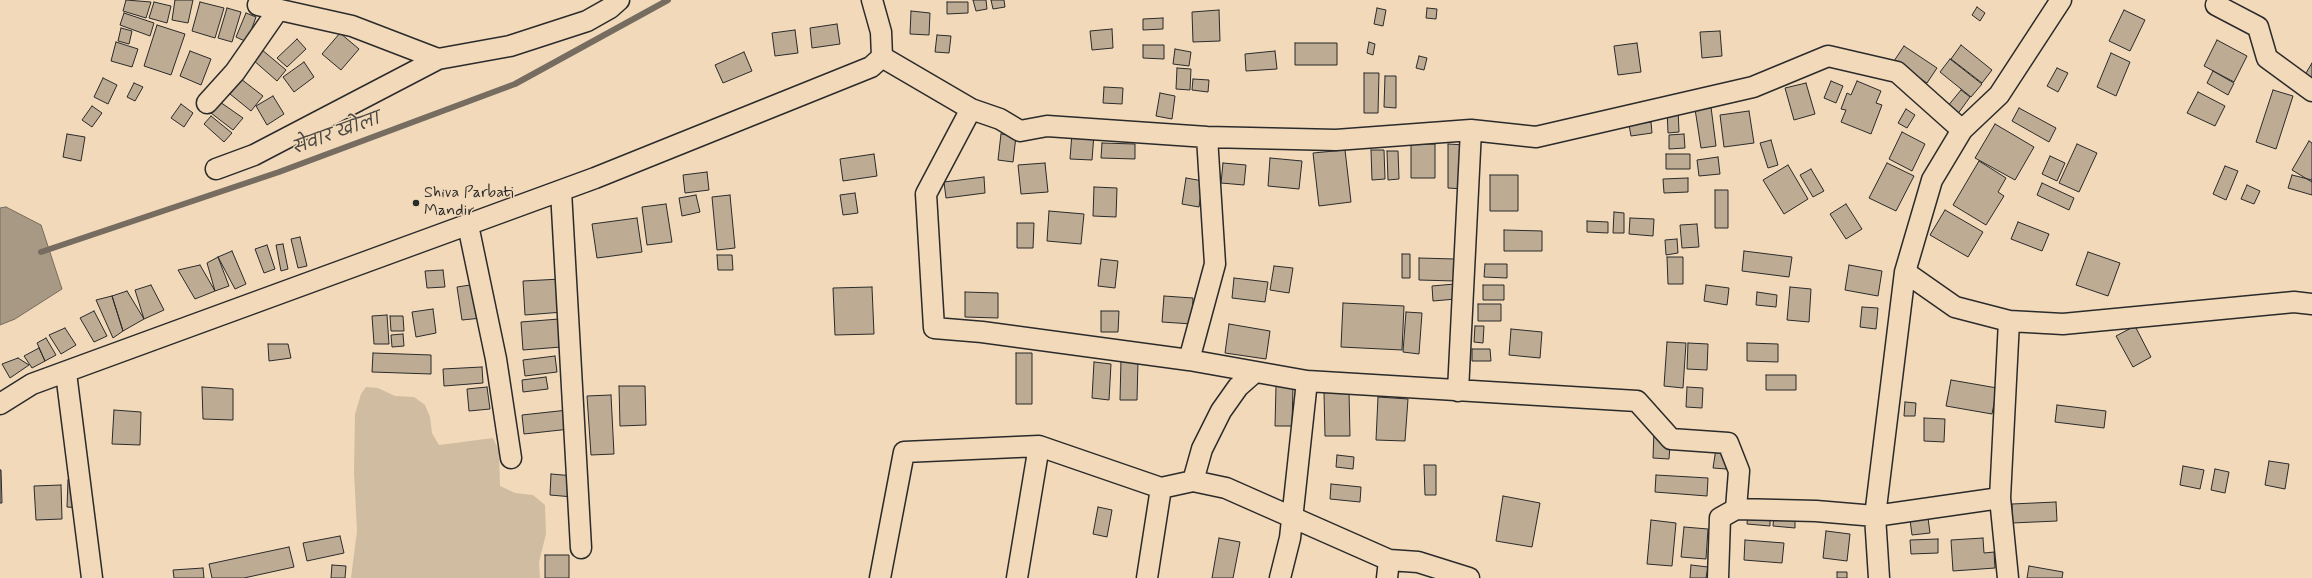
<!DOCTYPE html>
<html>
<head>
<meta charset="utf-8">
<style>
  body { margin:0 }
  canvas { display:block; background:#f1d9b9 }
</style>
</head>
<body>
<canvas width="2312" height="578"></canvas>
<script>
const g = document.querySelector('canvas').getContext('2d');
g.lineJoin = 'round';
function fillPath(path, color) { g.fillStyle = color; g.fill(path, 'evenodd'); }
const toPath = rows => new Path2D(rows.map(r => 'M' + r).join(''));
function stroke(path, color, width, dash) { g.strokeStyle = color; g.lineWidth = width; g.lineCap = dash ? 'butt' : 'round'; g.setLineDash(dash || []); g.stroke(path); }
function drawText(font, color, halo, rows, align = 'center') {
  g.font = font + ' Mynerve,"Playpen Sans Deva",sans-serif'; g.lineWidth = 3; g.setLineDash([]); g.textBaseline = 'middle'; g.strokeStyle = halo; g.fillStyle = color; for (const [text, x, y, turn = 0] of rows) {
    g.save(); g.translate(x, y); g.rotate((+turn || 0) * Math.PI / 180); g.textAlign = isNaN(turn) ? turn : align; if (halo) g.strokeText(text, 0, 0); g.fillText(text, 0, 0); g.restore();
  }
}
fillPath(toPath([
  [366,387,378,388,395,396,414,397,425,405,430,417,432,433,439,445,493,438,499,451,500,486,515,493,533,495,545,505,546,534,539,562,540,578,351,578,357,531,354,472,355,414,361,394]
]), '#d0bda1');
const water = toPath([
  [6,207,41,225,62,289,15,319,0,325,0,208,6,207]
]);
fillPath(water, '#a89984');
stroke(water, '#766d60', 1);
stroke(toPath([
  [41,252,279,172,515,84,668,0]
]), '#766d60', 6);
const building = toPath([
  [126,0,151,2,146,18,123,11,126,0],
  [175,0,193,0,188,23,172,20,175,0],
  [973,0,986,0,987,9,976,11,973,0],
  [991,0,1004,0,1005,7,993,9,991,0],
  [154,2,171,6,167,23,149,18,154,2],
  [200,2,224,8,215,38,192,31,200,2],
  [947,2,968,2,968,13,947,14,947,2],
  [1977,7,1985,13,1980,21,1972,15,1977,7],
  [227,8,241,12,232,42,218,38,227,8],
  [1377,8,1386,10,1383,26,1374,24,1377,8],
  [1427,8,1437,9,1436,19,1426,18,1427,8],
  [1219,10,1220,41,1193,42,1192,12,1219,10],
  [2124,10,2145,20,2130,51,2109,41,2124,10],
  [911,11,930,13,929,35,910,34,911,11],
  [124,13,154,23,150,36,120,25,124,13],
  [246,13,256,17,247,42,236,37,246,13],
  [1163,18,1163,29,1143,30,1143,19,1163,18],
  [837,24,840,44,812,48,810,28,837,24],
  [157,25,185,34,171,75,144,66,157,25],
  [121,28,132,31,129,44,118,41,121,28],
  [1112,29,1113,48,1092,50,1090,31,1112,29],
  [795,30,798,53,775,56,772,33,795,30],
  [1720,31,1722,56,1702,58,1700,32,1720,31],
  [340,33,359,49,341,70,322,54,340,33],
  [937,35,951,36,949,53,935,52,937,35],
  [297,39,306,49,287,67,277,58,297,39],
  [2217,40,2247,56,2234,82,2204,66,2217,40],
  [116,42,138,49,132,67,111,61,116,42],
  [1369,42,1375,44,1373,55,1367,53,1369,42],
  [1295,43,1337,43,1337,65,1295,65,1295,43],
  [1637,43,1641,72,1618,75,1614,46,1637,43],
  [1143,45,1164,45,1164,59,1143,58,1143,45],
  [1961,45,1992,70,1982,83,1951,59,1961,45],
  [1904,46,1937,68,1927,83,1894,61,1904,46],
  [261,49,286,70,277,81,252,59,261,49],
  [1175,49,1191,52,1189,66,1173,64,1175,49],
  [190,51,211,59,201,85,180,76,190,51],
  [1275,51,1277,69,1246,71,1245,54,1275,51],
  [744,52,752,71,723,83,715,65,744,52],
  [2111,53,2130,62,2116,96,2097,87,2111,53],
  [1419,56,1427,58,1424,70,1416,68,1419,56],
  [1950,59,1982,84,1971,97,1940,72,1950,59],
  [304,62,314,77,294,92,283,77,304,62],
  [2312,63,2312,84,2303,78,2312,63],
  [1177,68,1191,69,1190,90,1176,89,1177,68],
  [2057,68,2068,73,2058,92,2047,86,2057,68],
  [2213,71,2234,83,2228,95,2207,83,2213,71],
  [1364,73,1379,73,1378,113,1364,113,1364,73],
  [1385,76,1396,76,1396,108,1384,107,1385,76],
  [103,78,117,85,108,104,94,97,103,78],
  [241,79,263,96,251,111,230,94,241,79],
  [1193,79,1209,80,1208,92,1192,90,1193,79],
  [1831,81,1843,86,1836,103,1824,98,1831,81],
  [1857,81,1881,91,1876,103,1882,105,1871,134,1841,122,1846,110,1841,109,1847,93,1851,95,1857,81],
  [134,83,143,87,135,101,127,97,134,83],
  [1806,83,1815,114,1794,120,1785,88,1806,83],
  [1104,87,1123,88,1122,104,1103,103,1104,87],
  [1961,90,1970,97,1957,115,1947,107,1961,90],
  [2273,90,2293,96,2276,149,2256,142,2273,90],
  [2198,92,2225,106,2215,126,2187,113,2198,92],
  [1160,93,1175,96,1172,119,1156,116,1160,93],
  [273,96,284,114,267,125,256,106,273,96],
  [220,102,243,118,233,130,211,113,220,102],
  [181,104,193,113,184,127,171,118,181,104],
  [92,106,102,113,92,127,82,120,92,106],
  [1711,107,1716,146,1701,148,1695,109,1711,107],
  [1678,108,1679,132,1668,133,1667,109,1678,108],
  [2019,108,2056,128,2049,142,2012,121,2019,108],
  [1906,109,1915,115,1907,128,1898,123,1906,109],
  [1749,111,1754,143,1724,147,1720,115,1749,111],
  [211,116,232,133,224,142,204,124,211,116],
  [1651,122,1652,133,1631,136,1629,125,1651,122],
  [1995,124,2034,147,2015,180,1975,158,1995,124],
  [1902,132,1925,144,1912,171,1889,159,1902,132],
  [1072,133,1094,134,1092,160,1070,159,1072,133],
  [67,134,85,137,81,161,63,157,67,134],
  [1001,134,1016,136,1013,162,998,160,1001,134],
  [1684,134,1685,148,1669,149,1669,135,1684,134],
  [1771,140,1778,165,1768,168,1760,143,1771,140],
  [2309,141,2312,143,2312,182,2292,170,2309,141],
  [1102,143,1135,144,1135,159,1101,158,1102,143],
  [1411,144,1435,144,1435,178,1411,178,1411,144],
  [1448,144,1465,145,1464,189,1448,188,1448,144],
  [2077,144,2097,153,2079,192,2059,183,2077,144],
  [1345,150,1351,202,1319,206,1313,153,1345,150],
  [1371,150,1384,150,1385,179,1372,180,1371,150],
  [1387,151,1398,151,1399,179,1388,180,1387,151],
  [874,154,877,176,843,181,840,159,874,154],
  [1666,154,1690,154,1690,169,1666,169,1666,154],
  [2050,156,2065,163,2057,181,2042,174,2050,156],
  [1718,157,1720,174,1699,176,1697,160,1718,157],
  [1270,158,1302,161,1299,189,1268,186,1270,158],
  [1979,161,2006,178,1998,192,2004,196,1986,225,1953,205,1979,161],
  [1045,163,1048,192,1021,194,1018,165,1045,163],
  [1223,163,1246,165,1244,185,1221,183,1223,163],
  [1887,163,1914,176,1896,211,1869,198,1887,163],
  [1788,165,1808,199,1784,214,1763,180,1788,165],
  [2225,166,2238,171,2226,200,2213,194,2225,166],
  [1811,169,1824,191,1813,197,1800,175,1811,169],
  [707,172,709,190,685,193,683,175,707,172],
  [1490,175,1518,175,1518,211,1490,211,1490,175],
  [2292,175,2312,180,2312,195,2288,188,2292,175],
  [984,177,985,193,946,198,944,182,984,177],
  [1186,178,1203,181,1199,207,1182,204,1186,178],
  [1688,178,1688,192,1664,193,1663,179,1688,178],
  [2042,183,2074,198,2069,210,2037,195,2042,183],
  [2247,185,2260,191,2254,204,2241,199,2247,185],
  [1094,187,1117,188,1116,217,1093,216,1094,187],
  [1715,190,1728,190,1728,228,1715,228,1715,190],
  [855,193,858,213,843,215,840,195,855,193],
  [696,195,700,212,682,216,679,198,696,195],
  [730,195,735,248,717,250,712,197,730,195],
  [666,204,672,242,647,245,642,207,666,204],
  [1846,204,1862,229,1846,239,1830,214,1846,204],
  [1945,210,1983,232,1968,257,1930,235,1945,210],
  [1049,211,1084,214,1081,244,1047,241,1049,211],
  [1614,212,1624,213,1624,233,1613,233,1614,212],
  [637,218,642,252,597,258,592,224,637,218],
  [1630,218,1654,219,1653,236,1629,234,1630,218],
  [1587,221,1608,222,1608,233,1587,232,1587,221],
  [2018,222,2049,234,2042,251,2011,239,2018,222],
  [1017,223,1034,223,1033,248,1017,248,1017,223],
  [1697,224,1699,247,1682,248,1680,225,1697,224],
  [1504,230,1542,231,1542,251,1504,251,1504,230],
  [300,237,307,266,298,268,291,239,300,237],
  [1677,239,1678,253,1666,255,1665,240,1677,239],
  [283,244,288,269,281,271,276,245,283,244],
  [267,245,275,269,264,273,255,249,267,245],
  [232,251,246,284,235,289,218,257,232,251],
  [1744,251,1792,257,1789,277,1742,271,1744,251],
  [2088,252,2120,263,2108,296,2076,285,2088,252],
  [1402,254,1410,254,1410,278,1402,278,1402,254],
  [717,255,732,255,733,270,718,270,717,255],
  [218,257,229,286,215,291,207,263,218,257],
  [1667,257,1683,257,1683,284,1668,284,1667,257],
  [1419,258,1455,259,1455,281,1419,280,1419,258],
  [1101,259,1118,261,1115,288,1098,286,1101,259],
  [1485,264,1507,264,1507,278,1484,277,1485,264],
  [200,265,215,291,195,299,178,270,200,265],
  [1849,265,1882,271,1878,296,1845,290,1849,265],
  [1274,266,1293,268,1289,293,1270,290,1274,266],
  [443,270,445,287,427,288,425,271,443,270],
  [1234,278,1268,282,1265,302,1232,298,1234,278],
  [561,279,563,312,525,315,523,281,561,279],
  [477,284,482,318,462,320,457,287,477,284],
  [1455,284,1456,299,1433,301,1432,286,1455,284],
  [151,285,164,310,144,319,135,290,151,285],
  [1483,285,1504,285,1504,300,1483,300,1483,285],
  [1706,285,1729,288,1727,305,1704,301,1706,285],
  [872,287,874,334,835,335,833,288,872,287],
  [1790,287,1811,289,1809,322,1787,320,1790,287],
  [127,291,144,319,123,331,112,296,127,291],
  [965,292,998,293,998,318,965,317,965,292],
  [1757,292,1777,295,1776,307,1756,305,1757,292],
  [112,296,123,331,113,338,96,300,112,296],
  [1164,296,1193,298,1192,324,1162,322,1164,296],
  [1343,303,1404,306,1402,350,1341,347,1343,303],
  [1478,304,1501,304,1501,321,1478,321,1478,304],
  [1862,307,1878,308,1876,329,1860,327,1862,307],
  [433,309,436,333,416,337,412,312,433,309],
  [94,311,107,336,94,342,80,318,94,311],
  [1101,311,1119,311,1118,332,1101,332,1101,311],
  [1406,312,1422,313,1419,354,1403,352,1406,312],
  [387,315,389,344,374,344,372,316,387,315],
  [390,316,403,316,404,331,391,331,390,316],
  [559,319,561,347,523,350,521,322,559,319],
  [1229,324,1270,331,1266,359,1225,353,1229,324],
  [1475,326,1484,326,1483,343,1474,342,1475,326],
  [2135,326,2151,357,2133,367,2116,336,2135,326],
  [65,328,76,345,61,354,49,335,65,328],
  [1511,329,1542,332,1540,358,1509,355,1511,329],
  [403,334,404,346,392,347,391,335,403,334],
  [46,338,56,355,45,361,37,343,46,338],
  [1667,342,1686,343,1683,388,1664,386,1667,342],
  [1688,343,1708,344,1707,370,1687,369,1688,343],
  [1747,343,1778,344,1778,362,1747,361,1747,343],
  [268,344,288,344,291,358,269,361,268,344],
  [39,348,45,361,32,368,24,356,39,348],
  [1472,349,1490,349,1491,361,1472,361,1472,349],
  [373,353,431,355,431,374,372,372,373,353],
  [1016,353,1032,353,1032,404,1016,404,1016,353],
  [555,356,557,372,525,376,523,360,555,356],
  [18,358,29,365,10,378,2,364,18,358],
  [1121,360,1138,361,1137,400,1120,400,1121,360],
  [1094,362,1111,364,1109,400,1092,398,1094,362],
  [482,367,483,383,444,386,443,369,482,367],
  [1766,375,1796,375,1796,390,1766,390,1766,375],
  [546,377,548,389,523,392,522,380,546,377],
  [1951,380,1997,388,1992,414,1946,406,1951,380],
  [619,386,645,386,646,425,620,426,619,386],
  [1276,386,1293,386,1292,426,1275,426,1276,386],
  [202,387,233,389,233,420,203,419,202,387],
  [487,387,490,409,469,411,467,389,487,387],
  [1687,387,1703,388,1702,408,1686,407,1687,387],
  [1324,392,1349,392,1350,436,1325,436,1324,392],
  [611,395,614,454,591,455,587,396,611,395],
  [1378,397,1408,399,1405,441,1376,440,1378,397],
  [1905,402,1916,403,1915,416,1904,416,1905,402],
  [2057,405,2106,411,2104,428,2055,422,2057,405],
  [114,410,141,412,140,445,112,444,114,410],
  [568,410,570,429,524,434,522,415,568,410],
  [1924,418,1945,419,1944,442,1924,441,1924,418],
  [1654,430,1671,431,1669,459,1653,458,1654,430],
  [1718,436,1730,438,1726,469,1713,468,1718,436],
  [1337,455,1354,457,1353,469,1336,467,1337,455],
  [2269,461,2289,464,2285,489,2265,485,2269,461],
  [1424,465,1436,465,1436,495,1425,495,1424,465],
  [2183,466,2204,470,2200,489,2180,485,2183,466],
  [2215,469,2229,472,2225,493,2211,490,2215,469],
  [0,470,1,470,2,503,0,503,0,470],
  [551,474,574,476,573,497,550,495,551,474],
  [1656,475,1708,478,1707,496,1655,492,1656,475],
  [68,480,82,481,81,508,67,507,68,480],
  [1331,484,1361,487,1360,502,1330,499,1331,484],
  [61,485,62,519,36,520,34,486,61,485],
  [1503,496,1540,503,1532,547,1496,541,1503,496],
  [2056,502,2057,521,2012,523,2012,504,2056,502],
  [1098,507,1112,510,1107,537,1093,534,1098,507],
  [1927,510,1930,533,1912,535,1909,512,1927,510],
  [1748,511,1770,513,1770,526,1747,524,1748,511],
  [1774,514,1795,516,1795,528,1773,526,1774,514],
  [1651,520,1676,523,1672,566,1647,564,1651,520],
  [1684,527,1708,529,1706,559,1681,557,1684,527],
  [1826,531,1850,534,1847,561,1823,558,1826,531],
  [340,536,344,553,307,561,303,543,340,536],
  [1219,538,1240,542,1233,578,1212,578,1219,538],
  [1983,538,1984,553,1994,552,1995,568,1953,571,1951,540,1983,538],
  [1938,539,1938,553,1911,554,1910,540,1938,539],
  [1745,540,1784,543,1782,563,1744,560,1745,540],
  [289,547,294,567,244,578,212,578,209,564,289,547],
  [545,555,569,555,569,578,545,578,545,555],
  [332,565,346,566,345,578,331,578,332,565],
  [1691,565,1708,567,1706,578,1690,578,1691,565],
  [2029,566,2063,572,2062,578,2027,578,2029,566],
  [203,568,204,578,174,578,173,570,203,568],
  [1837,572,1847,572,1847,578,1837,578,1837,572]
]);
fillPath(building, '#bdab94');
stroke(building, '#2b2b2b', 1);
const minor = toPath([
  [258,5,352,26,438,59,510,46,587,21,610,8,619,0],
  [2216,5,2258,27,2267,58,2312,91],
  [882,57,971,109,1000,119,1020,131,1047,126,1207,137,1336,140,1471,130,1536,137,1753,87,1828,56,1897,72,1962,130],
  [207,103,235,72,278,10],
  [971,109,926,194,934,328,982,332,1189,360,1307,381,1637,401,1671,439,1728,443,1739,471,1736,509,1816,511,1875,516,2000,498],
  [216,169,254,155,438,59],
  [561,191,581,548],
  [468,225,496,359,511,458],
  [1905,272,1955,307,2009,321,2063,324,2294,302,2312,304],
  [1189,360,1215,264,1207,137],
  [66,373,92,578],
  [1458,391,1471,130],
  [0,404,32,384,595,178,871,67,882,57,881,32,872,0],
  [1193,481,1202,449,1221,411,1238,387,1255,372],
  [880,578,904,452,1039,446,1161,488,1193,481,1226,488,1389,560,1418,562,1469,578],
  [1017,578,1039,446],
  [1147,578,1161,488],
  [1280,578,1290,538,1307,381],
  [1387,578,1389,560],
  [1718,578,1720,518,1736,509],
  [1879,578,1875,516,1905,272,1932,180,1962,130,1999,95,2061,0],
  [2008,578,2000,498,2009,321]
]);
stroke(minor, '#2b2b2b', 23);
stroke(minor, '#f1d9b9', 20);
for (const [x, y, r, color] of [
  [416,203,4,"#2b2b2b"]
]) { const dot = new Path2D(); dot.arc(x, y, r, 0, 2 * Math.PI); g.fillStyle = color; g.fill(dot); stroke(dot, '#f1d9b9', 1.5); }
drawText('16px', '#2b2b2b', '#f1d9b9', [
  ["Shiva Parbati",424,194],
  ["Mandir",424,212]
], 'left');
drawText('italic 17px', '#4a4641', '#f1d9b9', [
  ["सेवार खोला",336,135,-20]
]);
</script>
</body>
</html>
